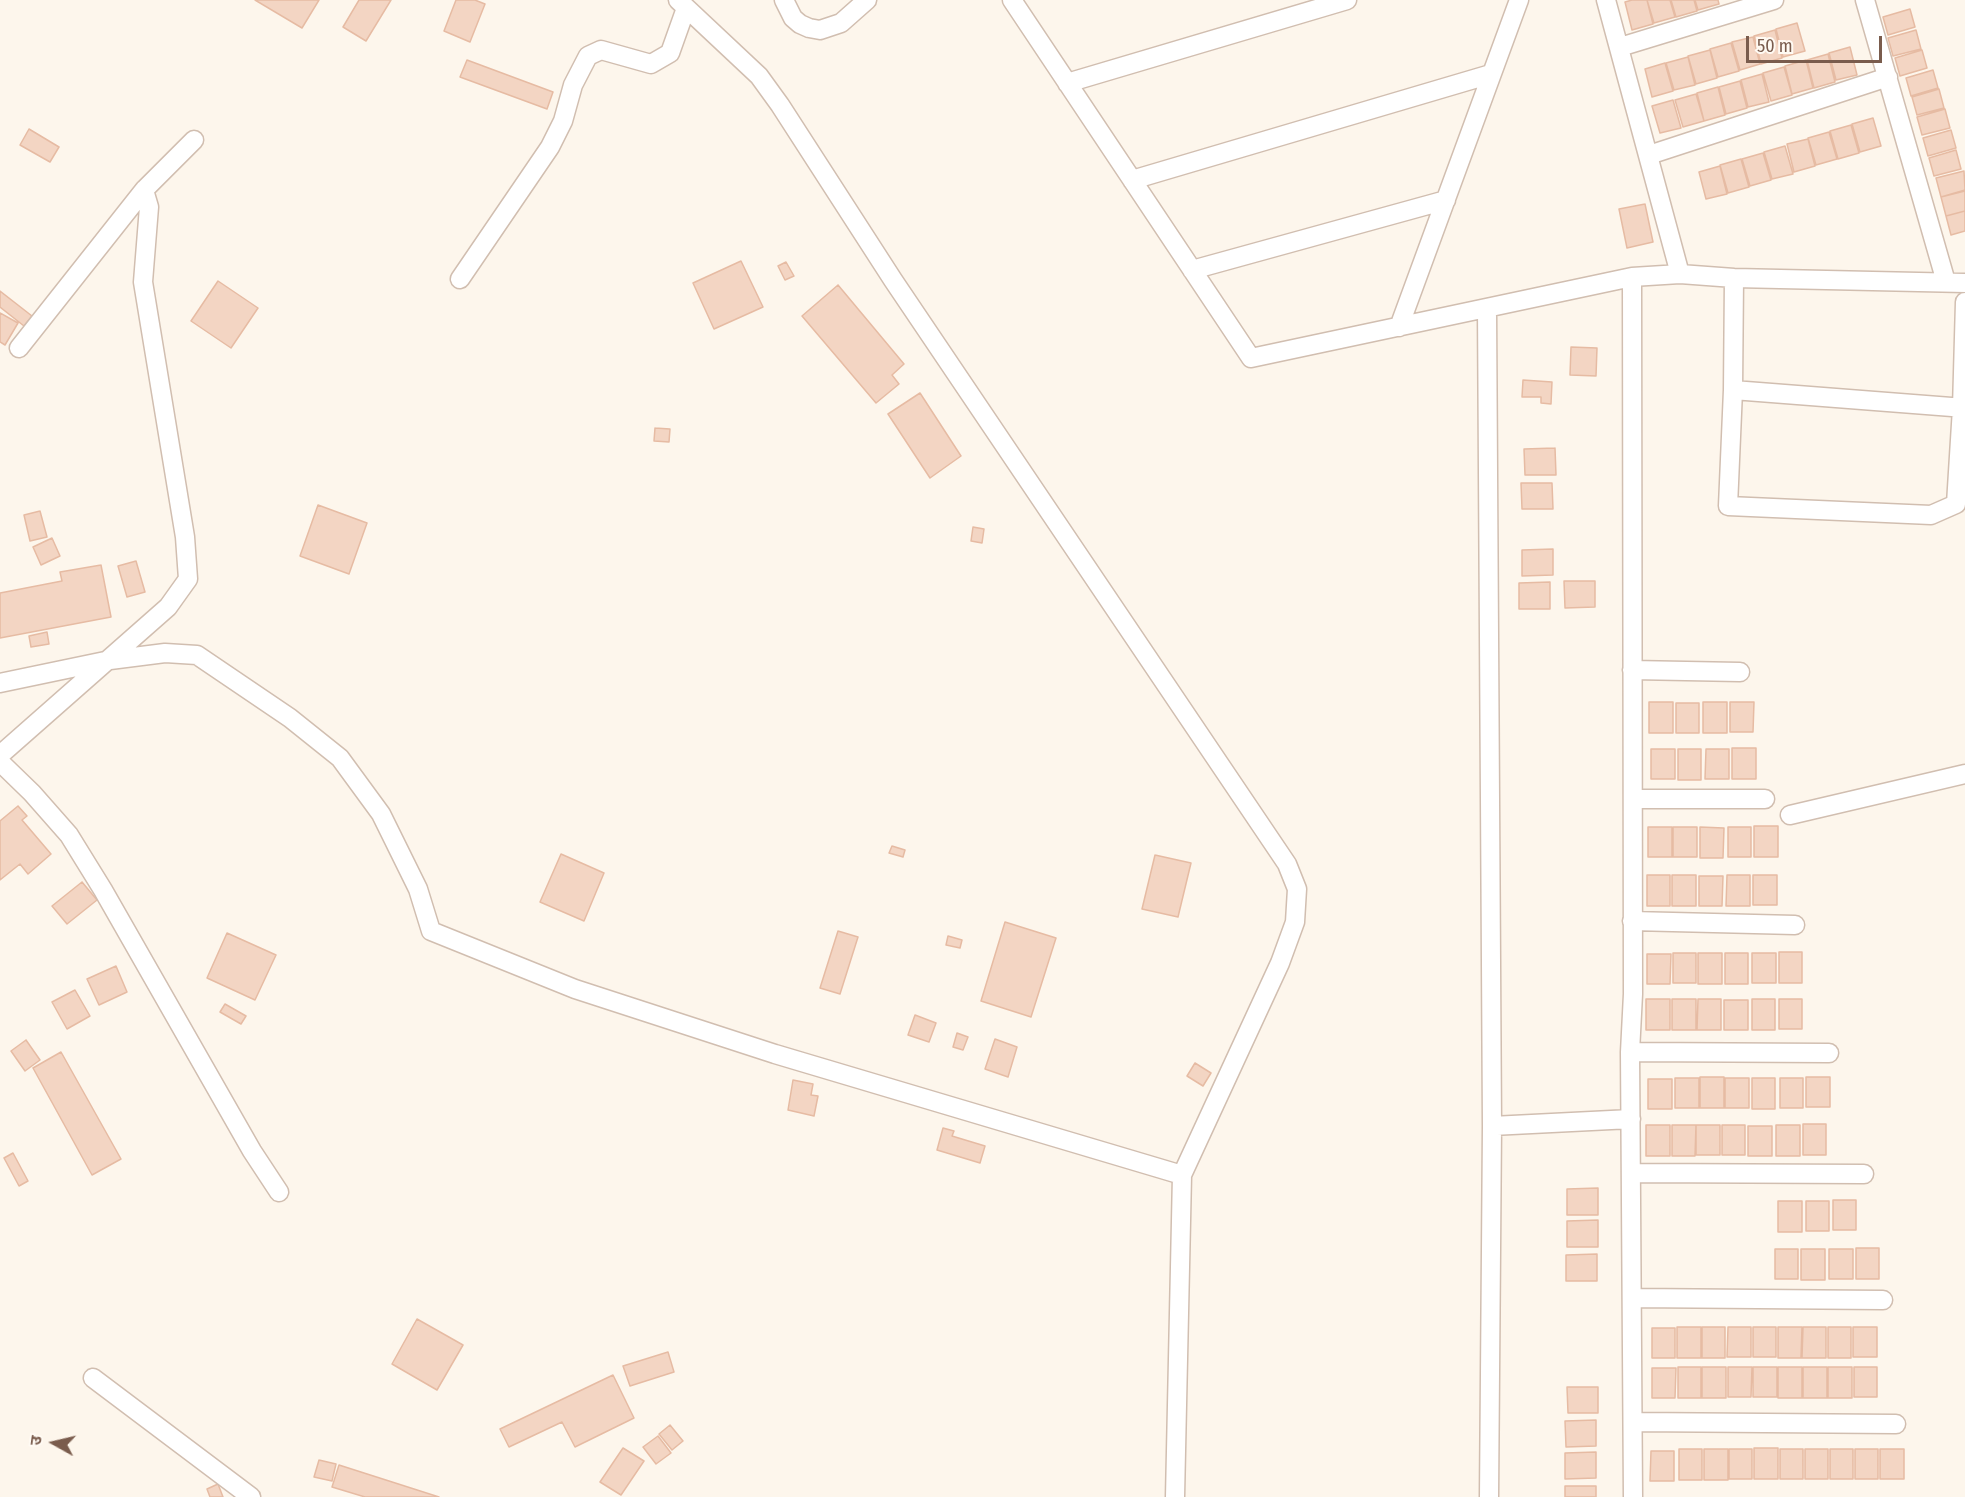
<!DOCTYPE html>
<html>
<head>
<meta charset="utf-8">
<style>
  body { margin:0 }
  #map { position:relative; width:1965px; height:1497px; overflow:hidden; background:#fdf6ec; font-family:"Fira Sans Condensed","Noto Sans Devanagari",sans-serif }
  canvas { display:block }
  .north { position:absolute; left:24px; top:1413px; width:60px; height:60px; -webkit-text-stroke:4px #fffaf3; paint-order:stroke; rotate:278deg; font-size:16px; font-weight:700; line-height:24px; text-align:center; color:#7a5c4d }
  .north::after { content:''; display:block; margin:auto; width:21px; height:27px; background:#7a5c4d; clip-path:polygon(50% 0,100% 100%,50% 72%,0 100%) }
  .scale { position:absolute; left:1746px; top:36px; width:136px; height:27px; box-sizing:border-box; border:3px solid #7a5c4d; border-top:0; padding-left:8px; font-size:18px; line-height:21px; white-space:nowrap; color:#7a5c4d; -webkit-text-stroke:4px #fffaf3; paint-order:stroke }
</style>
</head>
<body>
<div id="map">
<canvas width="1965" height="1497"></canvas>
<div class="north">उ</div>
<div class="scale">50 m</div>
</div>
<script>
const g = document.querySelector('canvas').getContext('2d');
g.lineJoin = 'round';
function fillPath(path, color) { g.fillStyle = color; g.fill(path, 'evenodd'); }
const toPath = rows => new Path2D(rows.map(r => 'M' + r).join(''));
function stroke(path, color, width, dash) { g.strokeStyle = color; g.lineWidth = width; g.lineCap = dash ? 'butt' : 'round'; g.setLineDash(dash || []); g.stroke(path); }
const building = toPath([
  [255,0,319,0,302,28,255,0],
  [359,0,391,0,366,41,343,27,359,0],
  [456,0,475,0,485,4,470,42,444,31,456,0],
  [1632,0,1647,0,1653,24,1632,30,1625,2,1632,0],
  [1647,0,1670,0,1675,17,1654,23,1647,0],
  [1671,0,1694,0,1697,11,1676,17,1671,0],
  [1695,0,1718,0,1719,4,1698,10,1695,0],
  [1910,9,1915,27,1888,35,1883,17,1910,9],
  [1797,23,1805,51,1783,57,1776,29,1797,23],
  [1775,30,1782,58,1761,64,1754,36,1775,30],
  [1916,30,1921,49,1893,56,1888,38,1916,30],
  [1753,37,1760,64,1740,70,1732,42,1753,37],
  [1731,43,1739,71,1718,77,1710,49,1731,43],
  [1850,47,1857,75,1836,80,1829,53,1850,47],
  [1710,50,1717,78,1696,84,1688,56,1710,50],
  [1922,50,1927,68,1900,76,1895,58,1922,50],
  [1828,54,1835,82,1814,88,1807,60,1828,54],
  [1688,57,1695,85,1674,90,1666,63,1688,57],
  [467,60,553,92,547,109,460,77,467,60],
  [1806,60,1813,88,1792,94,1785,66,1806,60],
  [1665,63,1673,91,1652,97,1645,69,1665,63],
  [1784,67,1792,95,1771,101,1763,73,1784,67],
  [1933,70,1938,88,1911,96,1906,78,1933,70],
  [1762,74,1769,102,1748,107,1741,80,1762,74],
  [1740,81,1747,108,1726,114,1719,87,1740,81],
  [1718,87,1725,115,1704,121,1697,93,1718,87],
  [1939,89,1944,108,1917,115,1912,97,1939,89],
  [1696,94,1704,121,1683,127,1675,100,1696,94],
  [1673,100,1681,128,1660,133,1652,106,1673,100],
  [1945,109,1950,128,1922,135,1917,117,1945,109],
  [1873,118,1881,146,1860,152,1852,124,1873,118],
  [1851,125,1859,153,1838,159,1830,131,1851,125],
  [29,129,59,147,50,162,20,145,29,129],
  [1951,130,1956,148,1928,156,1923,138,1951,130],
  [1829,132,1837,159,1816,165,1808,138,1829,132],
  [1808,139,1815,166,1794,172,1787,144,1808,139],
  [1785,146,1793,174,1772,179,1764,152,1785,146],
  [1956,150,1961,169,1934,176,1929,158,1956,150],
  [1763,153,1771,180,1750,186,1742,159,1763,153],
  [1741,159,1749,187,1728,193,1720,165,1741,159],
  [1720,166,1727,194,1706,199,1699,172,1720,166],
  [1964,171,1965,190,1941,197,1936,178,1964,171],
  [1965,191,1965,211,1946,216,1941,197,1965,191],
  [1645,204,1653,242,1627,248,1619,209,1645,204],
  [1965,211,1965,231,1951,235,1946,216,1965,211],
  [741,261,763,307,714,329,693,283,741,261],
  [786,262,794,276,785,280,778,266,786,262],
  [218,281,258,308,231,348,191,321,218,281],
  [838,285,904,364,892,375,899,384,876,403,802,316,838,285],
  [0,291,32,316,24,326,0,307,0,291],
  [0,313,18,323,5,345,0,342,0,313],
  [1571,347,1597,348,1596,376,1570,375,1571,347],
  [1523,380,1552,382,1551,404,1541,403,1541,397,1522,397,1523,380],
  [920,393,961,456,930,478,888,414,920,393],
  [655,428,670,429,669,442,654,441,655,428],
  [1555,448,1556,475,1525,475,1524,449,1555,448],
  [1521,483,1552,483,1553,509,1522,509,1521,483],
  [318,505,367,523,349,574,300,556,318,505],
  [40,511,47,537,30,541,24,515,40,511],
  [973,527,984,529,982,543,971,541,973,527],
  [52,538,60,556,41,565,33,547,52,538],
  [1553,549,1553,575,1522,576,1522,550,1553,549],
  [136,561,145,592,127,597,118,566,136,561],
  [101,565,111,617,0,638,0,593,62,581,60,572,101,565],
  [1564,581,1595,581,1595,607,1565,608,1564,581],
  [1550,582,1550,609,1519,609,1519,583,1550,582],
  [47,632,49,644,31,647,29,636,47,632],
  [1649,702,1673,702,1673,733,1649,733,1649,702],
  [1703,702,1727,702,1727,733,1703,733,1703,702],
  [1730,702,1754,702,1753,732,1730,732,1730,702],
  [1676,703,1699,703,1699,733,1676,733,1676,703],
  [1732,748,1756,748,1756,779,1732,779,1732,748],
  [1651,749,1675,749,1675,779,1651,779,1651,749],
  [1678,749,1701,749,1701,780,1678,780,1678,749],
  [1706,749,1729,749,1729,779,1705,779,1706,749],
  [18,806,27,816,22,820,51,854,28,874,20,864,0,880,0,821,18,806],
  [1754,826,1778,826,1778,857,1754,857,1754,826],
  [1648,827,1672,827,1672,857,1648,857,1648,827],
  [1673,827,1697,827,1697,857,1673,857,1673,827],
  [1700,827,1724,828,1723,858,1700,858,1700,827],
  [1728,827,1751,827,1751,857,1728,857,1728,827],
  [892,846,905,850,903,857,889,853,892,846],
  [561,854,604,873,584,921,540,902,561,854],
  [1155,855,1191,863,1178,917,1142,909,1155,855],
  [1647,875,1670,875,1670,906,1647,906,1647,875],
  [1672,875,1696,875,1696,906,1672,906,1672,875],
  [1727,875,1750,875,1750,906,1726,906,1727,875],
  [1753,875,1777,875,1777,905,1753,905,1753,875],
  [1699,876,1723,876,1722,906,1699,906,1699,876],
  [82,882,97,900,67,924,52,906,82,882],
  [1005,922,1056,938,1031,1017,981,1001,1005,922],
  [838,931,858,937,840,994,820,988,838,931],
  [227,933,276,955,255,1000,207,978,227,933],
  [948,936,962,940,960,948,946,945,948,936],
  [1779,952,1802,952,1802,983,1779,983,1779,952],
  [1673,953,1696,953,1696,983,1673,983,1673,953],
  [1698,953,1722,953,1722,984,1698,984,1698,953],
  [1725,953,1748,953,1748,984,1725,984,1725,953],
  [1752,953,1776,953,1776,983,1752,983,1752,953],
  [1647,954,1671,954,1670,984,1647,984,1647,954],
  [116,966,127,992,99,1005,87,979,116,966],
  [75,990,90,1016,67,1029,52,1002,75,990],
  [1646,999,1670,999,1670,1030,1646,1030,1646,999],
  [1672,999,1696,999,1696,1030,1672,1030,1672,999],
  [1698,999,1721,999,1721,1030,1697,1030,1698,999],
  [1752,999,1775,999,1775,1030,1752,1030,1752,999],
  [1779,999,1802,999,1802,1029,1779,1029,1779,999],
  [1724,1000,1748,1000,1748,1030,1724,1030,1724,1000],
  [225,1004,246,1016,241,1024,220,1012,225,1004],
  [915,1015,936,1023,929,1042,908,1035,915,1015],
  [957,1033,968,1037,963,1050,953,1047,957,1033],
  [995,1039,1017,1047,1008,1077,985,1069,995,1039],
  [26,1040,40,1060,25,1071,11,1051,26,1040],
  [61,1052,121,1159,92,1175,33,1068,61,1052],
  [1195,1063,1211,1073,1203,1086,1187,1076,1195,1063],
  [1700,1077,1724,1077,1724,1108,1700,1108,1700,1077],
  [1806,1077,1830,1077,1830,1107,1806,1107,1806,1077],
  [1675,1078,1699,1078,1699,1108,1675,1108,1675,1078],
  [1725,1078,1749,1078,1749,1108,1725,1108,1725,1078],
  [1752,1078,1775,1078,1775,1109,1752,1109,1752,1078],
  [1780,1078,1803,1078,1803,1108,1780,1108,1780,1078],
  [1648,1079,1672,1079,1672,1109,1648,1109,1648,1079],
  [793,1080,813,1084,811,1095,818,1096,814,1116,788,1110,793,1080],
  [1803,1124,1826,1124,1826,1155,1803,1155,1803,1124],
  [1646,1125,1670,1125,1670,1156,1646,1156,1646,1125],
  [1672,1125,1696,1125,1695,1156,1672,1156,1672,1125],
  [1696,1125,1720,1125,1720,1155,1696,1155,1696,1125],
  [1722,1125,1745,1125,1745,1155,1722,1155,1722,1125],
  [1776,1125,1800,1125,1800,1156,1776,1156,1776,1125],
  [1748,1126,1772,1126,1772,1156,1748,1156,1748,1126],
  [943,1128,954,1131,952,1136,985,1146,980,1163,937,1150,943,1128],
  [13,1153,28,1181,19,1186,4,1158,13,1153],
  [1598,1188,1598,1215,1567,1215,1567,1189,1598,1188],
  [1833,1200,1856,1200,1856,1230,1833,1230,1833,1200],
  [1778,1201,1802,1201,1802,1232,1778,1232,1778,1201],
  [1806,1201,1829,1201,1829,1231,1806,1231,1806,1201],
  [1598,1220,1598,1247,1567,1247,1567,1221,1598,1220],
  [1856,1248,1879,1248,1879,1279,1856,1279,1856,1248],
  [1775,1249,1798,1249,1798,1279,1775,1279,1775,1249],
  [1801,1249,1825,1249,1825,1280,1801,1280,1801,1249],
  [1829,1249,1853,1249,1853,1279,1829,1279,1829,1249],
  [1597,1254,1597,1281,1566,1281,1566,1255,1597,1254],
  [417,1319,463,1345,437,1390,392,1364,417,1319],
  [1677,1327,1701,1327,1701,1358,1677,1358,1677,1327],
  [1702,1327,1725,1327,1725,1358,1702,1358,1702,1327],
  [1728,1327,1751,1327,1751,1357,1727,1357,1728,1327],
  [1753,1327,1776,1327,1776,1357,1753,1357,1753,1327],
  [1778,1327,1802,1327,1801,1358,1778,1358,1778,1327],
  [1803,1327,1826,1327,1826,1358,1802,1358,1803,1327],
  [1828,1327,1851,1327,1851,1358,1828,1358,1828,1327],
  [1853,1327,1877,1327,1877,1357,1853,1357,1853,1327],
  [1652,1328,1675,1328,1675,1358,1652,1358,1652,1328],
  [668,1352,674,1372,630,1386,623,1366,668,1352],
  [1678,1367,1701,1367,1701,1398,1678,1398,1678,1367],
  [1702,1367,1726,1367,1726,1398,1702,1398,1702,1367],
  [1728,1367,1752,1367,1751,1397,1728,1397,1728,1367],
  [1753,1367,1777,1367,1777,1397,1753,1397,1753,1367],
  [1778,1367,1802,1367,1802,1398,1778,1398,1778,1367],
  [1803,1367,1827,1367,1827,1398,1803,1398,1803,1367],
  [1828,1367,1852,1367,1852,1398,1828,1398,1828,1367],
  [1854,1367,1877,1367,1877,1397,1854,1397,1854,1367],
  [1652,1368,1676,1368,1675,1398,1652,1398,1652,1368],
  [613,1375,634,1418,575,1447,562,1422,509,1447,500,1429,613,1375],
  [1567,1387,1598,1387,1598,1413,1568,1413,1567,1387],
  [1596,1420,1596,1446,1566,1447,1565,1421,1596,1420],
  [670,1425,683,1441,672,1450,659,1434,670,1425],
  [658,1436,671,1453,656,1464,643,1447,658,1436],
  [623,1448,644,1461,621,1495,600,1482,623,1448],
  [1754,1448,1778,1448,1778,1479,1754,1479,1754,1448],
  [1679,1449,1702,1449,1702,1480,1679,1480,1679,1449],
  [1704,1449,1728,1449,1728,1480,1704,1480,1704,1449],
  [1729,1449,1752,1449,1752,1479,1729,1479,1729,1449],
  [1780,1449,1803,1449,1803,1479,1780,1479,1780,1449],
  [1805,1449,1828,1449,1828,1479,1805,1479,1805,1449],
  [1830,1449,1853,1449,1853,1479,1830,1479,1830,1449],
  [1855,1449,1878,1449,1878,1479,1855,1479,1855,1449],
  [1880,1449,1904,1449,1904,1479,1880,1479,1880,1449],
  [1651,1451,1674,1451,1674,1481,1650,1481,1651,1451],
  [1596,1452,1596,1478,1565,1479,1565,1453,1596,1452],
  [319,1460,336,1464,332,1481,314,1477,319,1460],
  [339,1465,439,1497,365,1497,332,1487,339,1465],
  [218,1484,223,1497,210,1497,207,1489,218,1484],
  [1565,1486,1596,1486,1596,1497,1565,1497,1565,1486]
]);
fillPath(building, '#f3d5c3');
stroke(building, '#e6bba3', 1.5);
const minor = toPath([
  [678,0,759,76,780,105,893,280,1287,864,1297,889,1295,922,1280,963,1182,1175,1175,1497],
  [784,0,793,18,800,24,809,28,820,30,841,23,867,0],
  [1012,0,1251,358,1632,277,1680,274,1734,278,1965,283],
  [1606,0,1680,274],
  [1865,0,1946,282],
  [1620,47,1774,0],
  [1067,83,1347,0],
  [1649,155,1888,77],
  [1132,180,1491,74],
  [1192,270,1446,200],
  [1632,277,1633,994,1630,1052,1633,1497],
  [1734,278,1733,390,1728,506,1931,515,1956,504,1962,408,1965,302],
  [460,279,550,147,563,121,573,85,588,56,601,50,651,64,670,53,686,8],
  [1487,308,1492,1126,1489,1497],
  [1399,327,1519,0],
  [19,348,144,190,194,140],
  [1733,390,1965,408],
  [1632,670,1740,672],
  [0,683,110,660,165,653,197,655,290,718,340,758,381,814,418,889,431,931,575,989,775,1054,1182,1175],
  [0,755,168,607,188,579,185,537,143,282,149,207,144,190],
  [0,762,32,793,69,835,103,890,252,1151,279,1192],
  [1633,799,1765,799],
  [1790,815,1965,774],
  [1632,921,1795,925],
  [1630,1052,1829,1053],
  [1492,1126,1631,1119],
  [1631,1173,1864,1174],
  [1633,1298,1883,1300],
  [93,1378,251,1497],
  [1634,1422,1896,1424]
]);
stroke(minor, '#d1beb0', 21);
stroke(minor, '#fff', 18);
</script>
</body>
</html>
